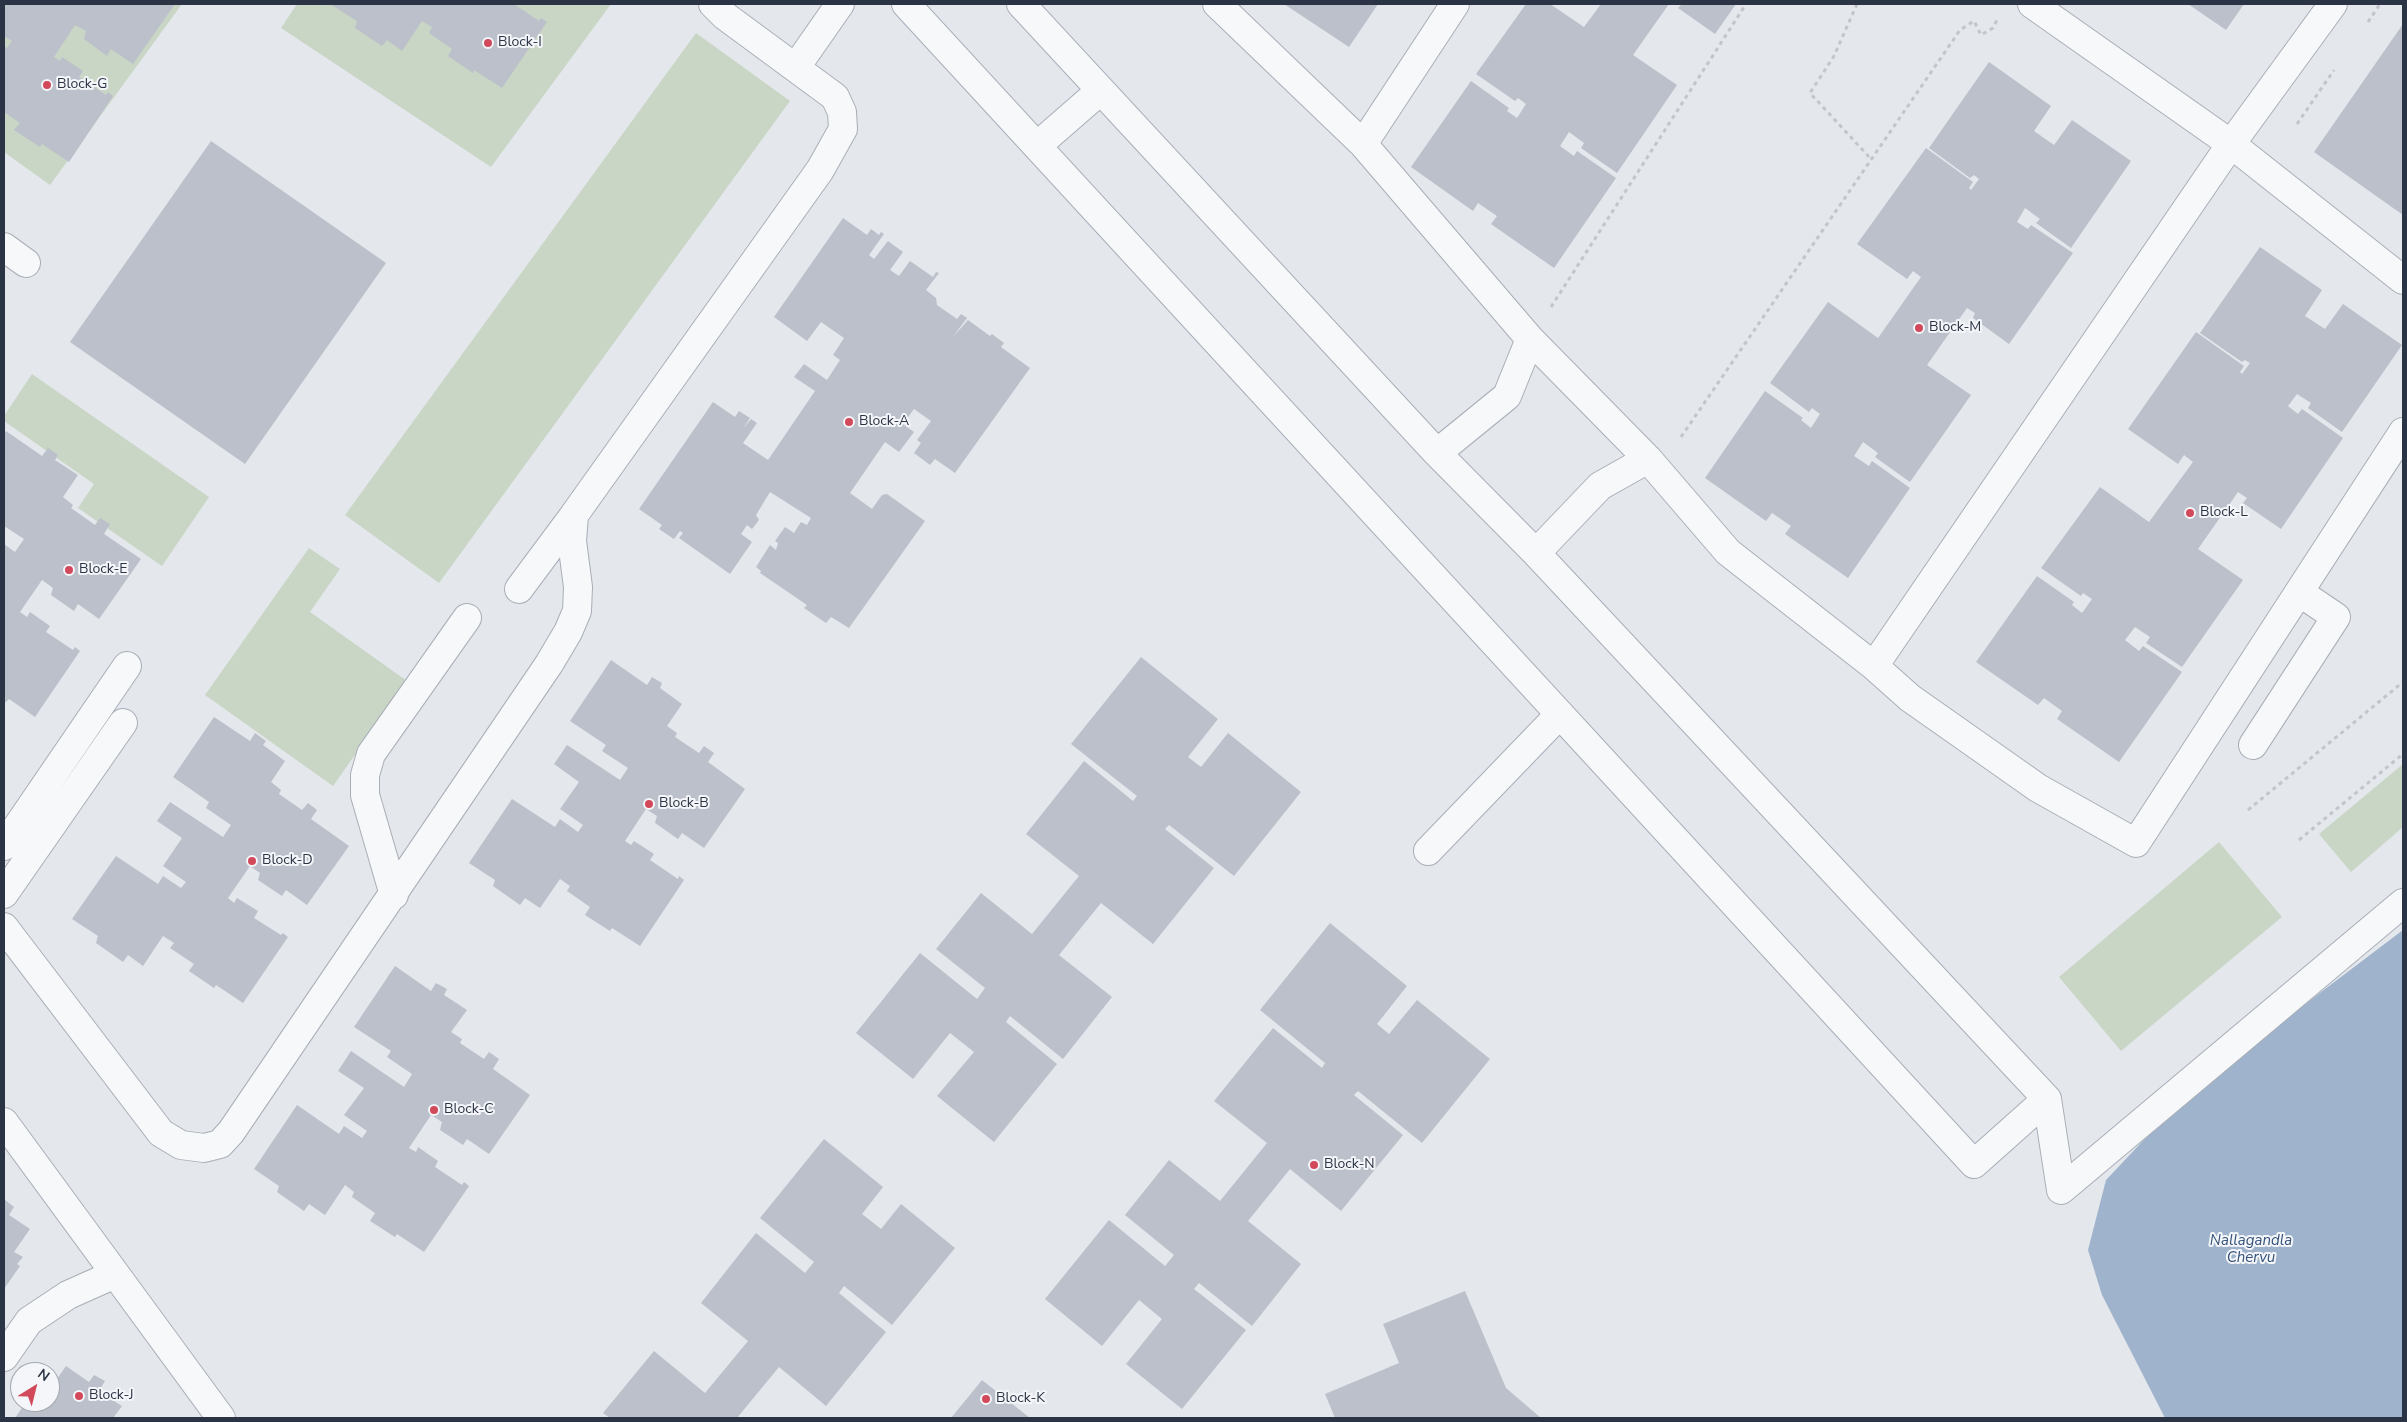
<!DOCTYPE html>
<html>
<head>
<meta charset="utf-8">
<style>
  body { margin:0 }
  #map { position:relative; width:2407px; height:1422px; overflow:hidden; background:#e4e7ec; font-family:"Nunito Sans",sans-serif }
  canvas { display:block }
  .frame { position:absolute; inset:0; border:5px solid #2b3445; pointer-events:none }
  .north { position:absolute; left:10px; top:1362px; width:50px; height:50px; box-sizing:border-box; background:#f4f6f9; border:1px solid #a4a8b1; border-radius:50%; rotate:36deg; font-size:14px; font-weight:700; line-height:20px; text-align:center; color:#2b3445 }
  .north::after { content:''; display:block; margin:auto; width:18px; height:22px; background:#d1495b; clip-path:polygon(50% 0,100% 100%,50% 72%,0 100%) }
</style>
</head>
<body>
<div id="map">
<canvas width="2407" height="1422"></canvas>
<div class="frame"></div>
<div class="north">N</div>
</div>
<script>
const g = document.querySelector('canvas').getContext('2d');
g.lineJoin = 'round';
function fillPath(path, color) { g.fillStyle = color; g.fill(path, 'evenodd'); }
const toPath = rows => new Path2D(rows.map(r => 'M' + r).join(''));
function stroke(path, color, width, dash) { g.strokeStyle = color; g.lineWidth = width; g.lineCap = dash ? 'butt' : 'round'; g.setLineDash(dash || []); g.stroke(path); }
function drawText(font, color, halo, rows, align = 'center') {
  g.font = font + ' "Nunito Sans",sans-serif'; g.lineWidth = 4; g.setLineDash([]); g.textBaseline = 'middle'; g.strokeStyle = halo; g.fillStyle = color; for (const [text, x, y, turn = 0] of rows) {
    g.save(); g.translate(x, y); g.rotate((+turn || 0) * Math.PI / 180); g.textAlign = isNaN(turn) ? turn : align; if (halo) g.strokeText(text, 0, 0); g.fillText(text, 0, 0); g.restore();
  }
}
fillPath(toPath([
  [4,4,182,4,50,185,4,152],
  [297,4,611,4,491,167,281,28],
  [696,33,790,101,439,583,345,515],
  [32,374,209,497,162,566,78,508,94,484,4,421,4,416],
  [309,548,340,569,310,612,407,681,333,786,205,695],
  [2403,764,2403,827,2351,872,2319,834],
  [2219,842,2282,917,2121,1051,2059,977]
]), '#c9d6c5');
fillPath(toPath([
  [2403,930,2403,1418,2165,1418,2102,1295,2088,1250,2106,1180,2189,1092]
]), '#9fb4cc');
fillPath(toPath([
  [4,4,175,4,133,64,111,49,107,56,84,39,86,31,75,25,54,57,60,61,62,57,83,71,79,77,106,95,108,92,113,96,69,162,42,144,40,147,14,130,20,123,4,112,4,46,7,48,12,41,4,36],
  [330,4,514,4,539,21,541,18,547,22,502,88,474,70,473,73,448,56,452,49,429,33,432,27,422,21,402,51,387,40,382,46,355,28,357,21],
  [1284,4,1378,4,1349,47],
  [1526,4,1550,4,1584,27,1601,4,1669,4,1633,55,1677,85,1617,173,1581,148,1584,143,1569,132,1560,146,1574,156,1577,151,1616,178,1554,268,1491,224,1497,216,1478,203,1473,211,1411,167,1471,81,1509,108,1507,111,1517,118,1526,104,1518,98,1515,101,1476,74],
  [1682,4,1736,4,1715,34,1678,8],
  [2188,4,2244,4,2226,30],
  [2403,24,2403,215,2314,152],
  [1989,62,2051,106,2034,131,2054,145,2072,120,2131,161,2071,248,2036,223,2040,219,2025,208,2017,222,2028,229,2031,225,2073,253,2009,344,1973,318,1975,313,1967,308,1927,365,1971,395,1910,482,1875,457,1878,453,1863,442,1854,456,1869,466,1872,461,1910,488,1848,578,1785,534,1791,526,1772,513,1766,521,1705,478,1765,391,1803,418,1801,420,1811,428,1820,414,1812,408,1809,412,1770,383,1828,302,1878,338,1921,277,1913,271,1907,279,1857,244,1926,148,1973,182,1969,188,1971,190,1979,179,1974,175,1970,178,1929,148],
  [211,141,386,263,245,464,70,342],
  [843,218,867,235,871,229,879,235,881,232,884,234,869,255,874,259,888,241,903,252,890,270,899,276,910,261,933,277,936,272,939,273,926,290,936,298,937,305,957,319,961,314,967,318,952,338,968,320,990,336,992,334,1004,343,1001,347,1030,368,955,473,935,459,930,465,914,453,921,443,917,440,931,421,914,409,903,424,914,432,899,452,885,442,850,493,872,509,882,495,887,494,925,521,849,628,831,617,826,623,804,608,807,605,760,573,761,571,756,567,770,545,776,550,778,543,775,541,785,527,794,533,801,522,807,525,811,518,770,492,756,515,759,520,752,529,747,525,741,534,752,542,730,574,679,538,683,533,680,531,674,539,659,529,662,525,639,509,713,402,735,417,739,411,750,418,743,429,751,419,757,423,743,443,768,460,815,391,794,377,804,364,827,380,840,360,833,355,844,338,821,322,807,341,774,317],
  [2260,247,2322,290,2305,316,2325,329,2343,304,2402,345,2342,432,2308,408,2311,403,2297,394,2288,406,2298,414,2302,409,2343,438,2281,529,2243,503,2247,498,2238,492,2198,549,2243,580,2182,667,2146,643,2150,637,2135,627,2125,640,2139,651,2143,646,2182,672,2119,762,2057,719,2062,711,2044,698,2038,705,1976,662,2037,576,2074,602,2072,605,2082,613,2092,599,2083,593,2081,596,2041,568,2100,487,2149,522,2193,462,2184,455,2178,464,2128,429,2196,332,2244,366,2240,372,2242,374,2250,363,2245,360,2242,362,2200,333],
  [6,431,42,456,48,448,58,455,55,460,78,475,63,497,73,505,71,508,95,525,100,518,110,524,104,534,141,559,99,619,78,604,74,611,51,595,53,588,42,580,20,612,27,617,30,612,50,626,46,632,73,650,75,647,80,651,35,717,9,699,6,702,4,701,4,544,15,552,24,539,4,526,4,435],
  [1141,657,1218,719,1188,757,1201,767,1228,733,1301,792,1234,876,1169,825,1165,829,1214,868,1153,944,1101,903,1059,955,1112,997,1063,1059,1010,1016,1006,1022,1057,1064,994,1142,937,1096,974,1052,950,1033,913,1079,856,1033,920,953,977,999,985,988,936,949,981,893,1032,934,1079,876,1026,834,1084,761,1133,801,1137,796,1071,744],
  [611,660,647,685,652,677,662,683,660,688,682,704,667,726,677,733,675,737,699,753,704,746,714,753,708,762,745,789,704,848,682,833,678,839,655,823,657,816,646,809,625,841,631,845,634,841,654,854,650,860,678,879,679,876,684,880,640,946,612,928,610,931,585,915,590,907,567,891,570,886,560,879,540,908,525,898,520,905,493,886,495,880,469,863,512,799,555,827,560,819,578,832,583,825,560,809,579,782,554,764,567,745,620,780,628,768,602,751,606,745,570,721],
  [214,717,250,741,255,733,266,741,263,745,285,761,271,782,281,790,279,794,302,810,308,803,317,810,311,819,349,846,307,905,286,890,282,896,258,880,260,873,250,866,228,898,234,903,237,898,258,911,254,918,281,935,283,933,288,937,243,1003,216,985,214,988,189,971,194,964,170,948,174,943,163,936,143,966,128,955,123,962,96,943,98,936,72,919,116,856,158,884,163,876,181,888,186,882,163,866,182,838,157,821,170,802,223,837,231,825,206,808,209,802,173,777],
  [1330,923,1407,986,1377,1024,1389,1034,1417,1000,1490,1059,1422,1143,1358,1091,1354,1095,1403,1135,1341,1211,1290,1169,1248,1221,1301,1264,1252,1326,1199,1283,1194,1289,1246,1330,1182,1409,1126,1364,1162,1319,1139,1300,1102,1346,1045,1299,1109,1220,1165,1266,1174,1255,1125,1215,1169,1160,1220,1201,1267,1143,1214,1101,1273,1028,1322,1068,1325,1063,1260,1010],
  [395,966,431,991,436,983,447,989,444,995,467,1010,451,1032,462,1039,460,1043,484,1059,489,1052,499,1059,493,1069,530,1095,489,1154,467,1139,463,1145,440,1130,442,1122,431,1115,409,1148,416,1152,418,1147,438,1161,435,1167,462,1185,464,1182,469,1186,424,1252,397,1234,395,1237,370,1221,375,1213,352,1197,354,1192,345,1185,325,1215,309,1204,304,1211,277,1192,279,1186,254,1169,297,1105,339,1134,344,1126,362,1138,367,1131,344,1115,364,1088,338,1071,351,1051,404,1087,412,1074,387,1057,391,1051,354,1027],
  [824,1139,883,1187,862,1214,881,1229,901,1204,955,1248,892,1325,844,1286,839,1293,886,1332,826,1406,779,1367,737,1418,610,1418,603,1413,654,1351,705,1393,748,1341,701,1303,756,1233,805,1273,814,1262,760,1218],
  [4,1199,14,1207,9,1215,30,1229,14,1252,23,1257,17,1264,20,1266,4,1289],
  [1465,1291,1506,1388,1541,1418,1335,1418,1325,1394,1399,1363,1383,1324],
  [66,1366,89,1382,94,1375,105,1381,99,1391,122,1406,113,1418,15,1418,26,1402,50,1402,50,1389],
  [982,1380,1030,1418,951,1418]
]), '#bbc0ca');
const minor = toPath([
  [906,4,1974,1164,2047,1099],
  [1021,4,1437,453,1536,553,2047,1099,2061,1190,2403,903],
  [1217,4,1363,144,1530,339,1648,459,1728,552,1874,666,1910,698,2038,788,2136,843,2403,432],
  [2032,4,2231,144,2403,280],
  [796,67,840,4],
  [1363,144,1455,4],
  [1038,145,1100,91],
  [4,247,26,263],
  [1437,453,1507,396,1530,339],
  [1536,553,1600,486,1648,459],
  [519,589,574,515],
  [1874,666,2231,144,2333,4],
  [2253,745,2336,617,2299,592],
  [4,846,127,666],
  [1428,851,1560,714],
  [4,894,123,723],
  [394,895,365,795,365,775,371,754,467,618],
  [4,927,161,1133,181,1145,204,1148,220,1144,231,1132,549,664,568,632,577,611,578,587,572,541,574,515,820,170,843,129,842,112,835,97,725,16,713,4],
  [4,1122,221,1418],
  [4,1357,29,1321,68,1295,115,1274]
]);
stroke(minor, '#a9aeb7', 30);
stroke(toPath([
  [1857,4,1834,56,1810,93,1871,159],
  [2368,22,2380,4],
  [2297,124,2334,70],
  [1551,307,1746,4],
  [1681,437,1960,30,1974,21,1981,35,1993,28,1998,18],
  [2248,810,2403,682],
  [2299,840,2403,754]
]), '#c2c5cb', 3, [4, 4]);
stroke(minor, '#f7f8fa', 28);
for (const [x, y, r, color] of [
  [488,43,5,"#d1495b"],
  [47,85,5,"#d1495b"],
  [1919,328,5,"#d1495b"],
  [849,422,5,"#d1495b"],
  [2190,513,5,"#d1495b"],
  [69,570,5,"#d1495b"],
  [649,804,5,"#d1495b"],
  [252,861,5,"#d1495b"],
  [434,1110,5,"#d1495b"],
  [1314,1165,5,"#d1495b"],
  [79,1396,5,"#d1495b"],
  [986,1399,5,"#d1495b"]
]) { const dot = new Path2D(); dot.arc(x, y, r, 0, 2 * Math.PI); g.fillStyle = color; g.fill(dot); stroke(dot, '#f4f6f9', 2); }
drawText('14px', '#2b3445', '#f4f6f9', [
  ["Block-I",498,43],
  ["Block-G",57,85],
  ["Block-M",1929,328],
  ["Block-A",859,422],
  ["Block-L",2200,513],
  ["Block-E",79,570],
  ["Block-B",659,804],
  ["Block-D",262,861],
  ["Block-C",444,1110],
  ["Block-N",1324,1165],
  ["Block-J",89,1396],
  ["Block-K",996,1399]
], 'left');
drawText('italic 15px', '#34527a', '#f4f6f9', [
  ["Nallagandla",2251,1241],
  ["Chervu",2251,1258]
]);
</script>
</body>
</html>
